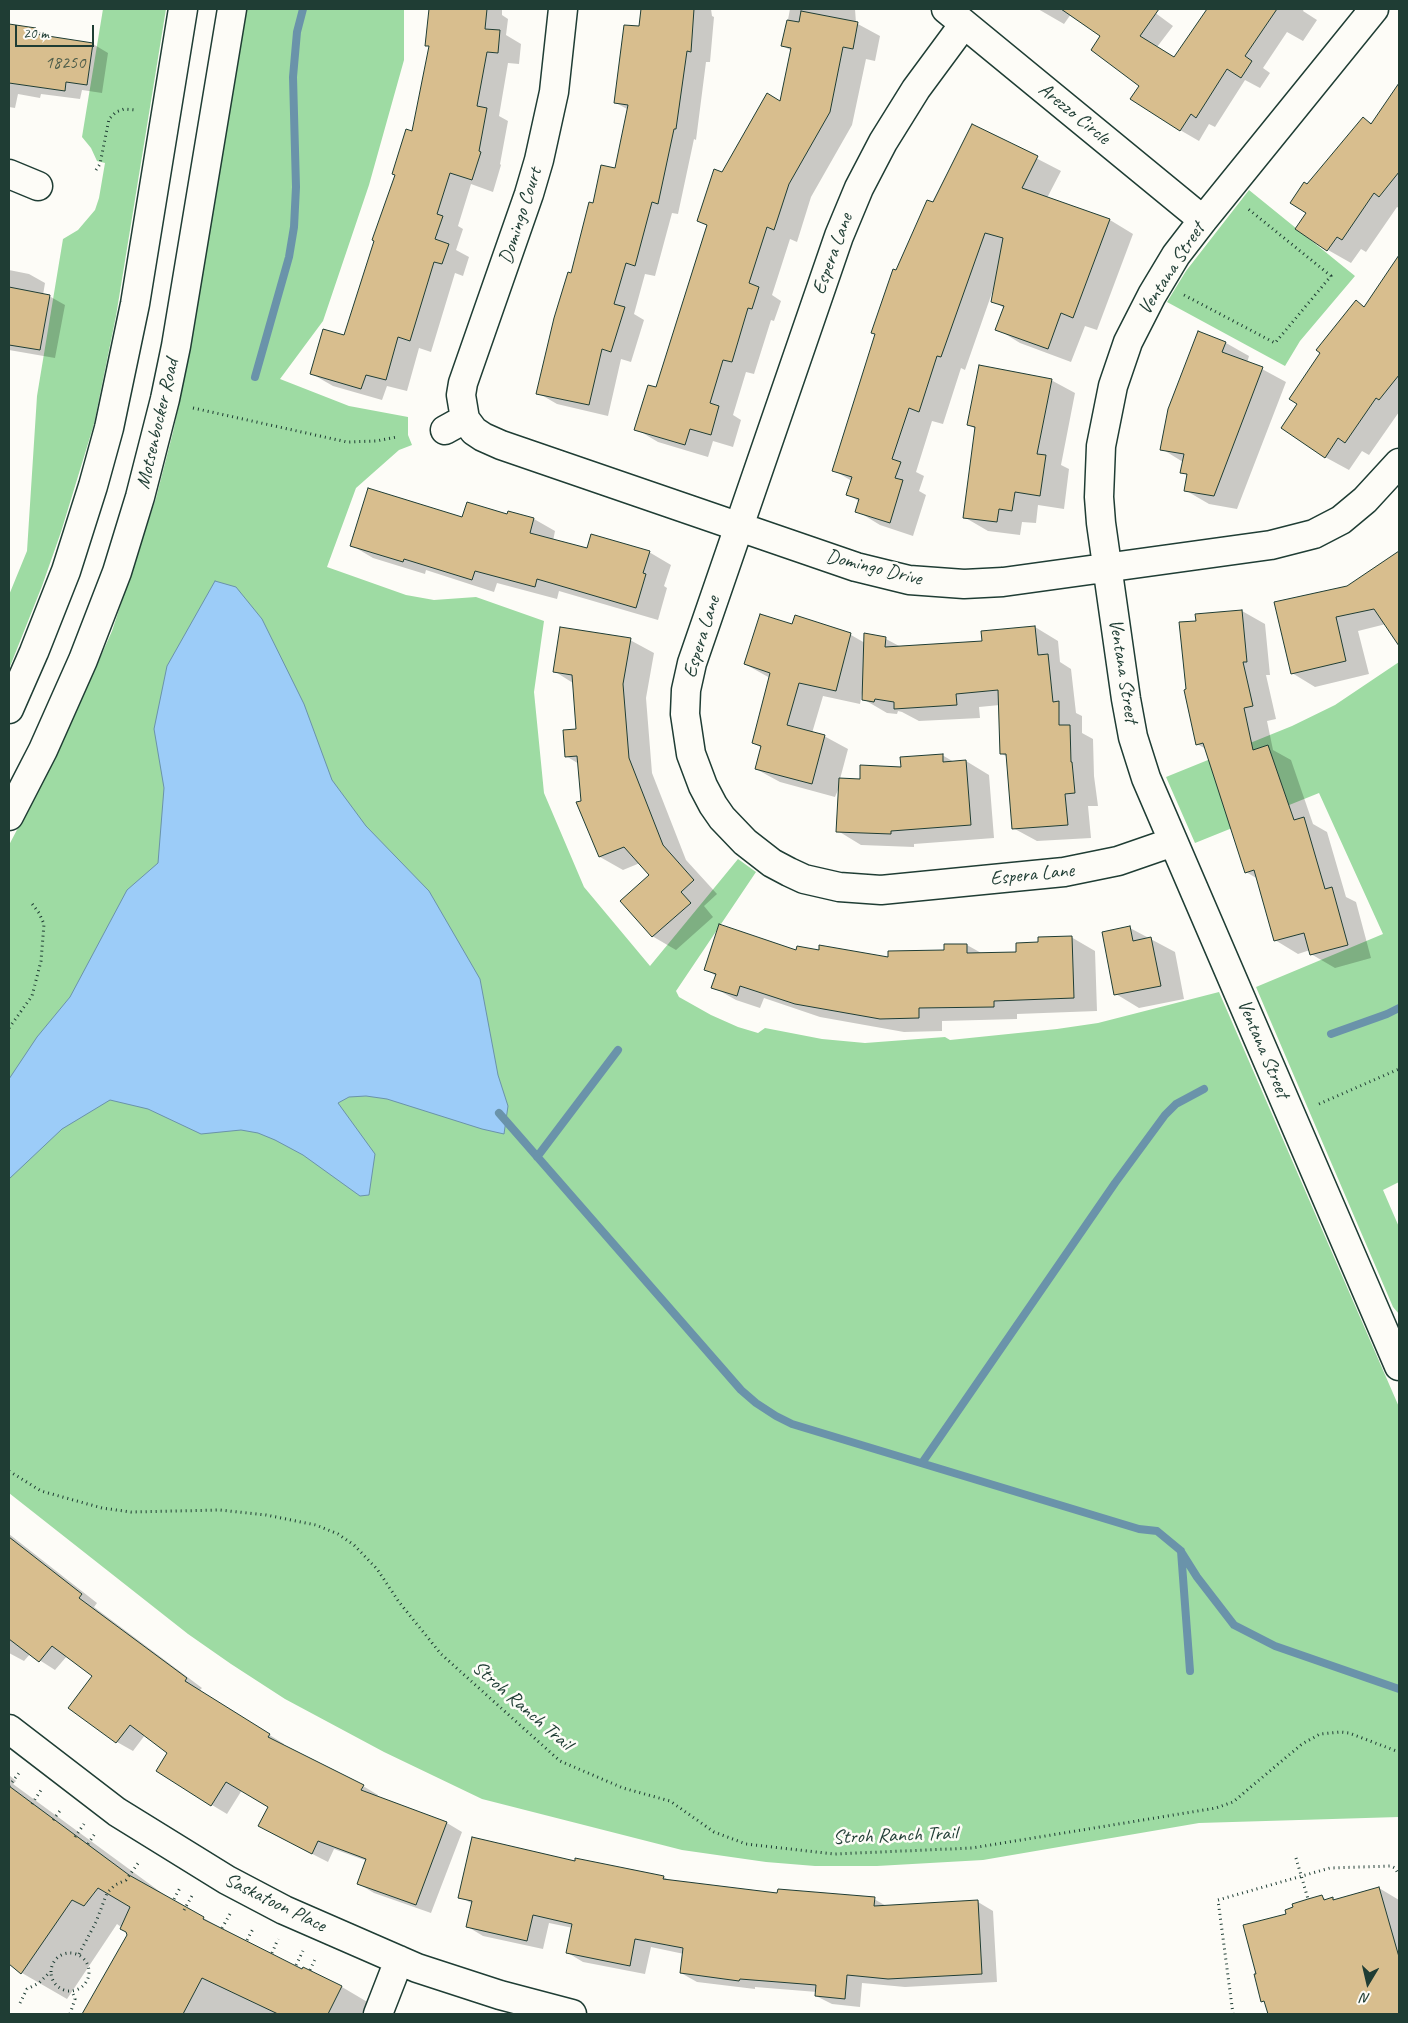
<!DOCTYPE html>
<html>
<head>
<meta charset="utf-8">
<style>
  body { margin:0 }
  #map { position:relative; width:1408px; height:2023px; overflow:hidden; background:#fdfcf7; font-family:Caveat,sans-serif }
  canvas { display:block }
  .frame { position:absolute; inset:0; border:10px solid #1f3d34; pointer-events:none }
  .north { position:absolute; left:1343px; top:1958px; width:50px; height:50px; -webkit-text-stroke:4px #fdfcf7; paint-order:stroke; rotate:189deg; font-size:14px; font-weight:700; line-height:20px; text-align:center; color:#1f3d34 }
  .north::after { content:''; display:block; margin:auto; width:18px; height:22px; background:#1f3d34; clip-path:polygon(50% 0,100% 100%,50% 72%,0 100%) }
  .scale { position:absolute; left:15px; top:25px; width:79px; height:22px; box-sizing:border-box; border:2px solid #1f3d34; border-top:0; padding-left:6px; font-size:15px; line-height:18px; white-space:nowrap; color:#1f3d34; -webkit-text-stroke:4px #fdfcf7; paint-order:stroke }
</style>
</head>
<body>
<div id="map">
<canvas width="1408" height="2023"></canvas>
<div class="frame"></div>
<div class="north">N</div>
<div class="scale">20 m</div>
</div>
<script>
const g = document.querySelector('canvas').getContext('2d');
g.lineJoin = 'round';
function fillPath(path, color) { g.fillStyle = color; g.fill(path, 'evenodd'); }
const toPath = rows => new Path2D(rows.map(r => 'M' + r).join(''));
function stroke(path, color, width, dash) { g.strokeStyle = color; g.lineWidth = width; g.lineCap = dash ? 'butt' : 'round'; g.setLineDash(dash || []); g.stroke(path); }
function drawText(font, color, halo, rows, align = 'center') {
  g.font = font + ' Caveat,sans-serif'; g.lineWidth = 5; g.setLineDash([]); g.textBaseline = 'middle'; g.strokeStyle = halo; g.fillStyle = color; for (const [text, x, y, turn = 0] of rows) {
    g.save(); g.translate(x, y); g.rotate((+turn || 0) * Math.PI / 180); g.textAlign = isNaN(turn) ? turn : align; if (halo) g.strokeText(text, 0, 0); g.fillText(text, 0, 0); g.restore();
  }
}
fillPath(toPath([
  [103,9,166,9,116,316,94,424,61,532,42,586,9,669,9,595,27,551,37,396,63,239,78,230,95,210,99,198,105,163,97,161,91,148,82,137],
  [247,9,404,9,404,60,369,185,323,321,280,379,349,406,408,417,408,435,412,445,399,450,356,488,327,567,406,595,434,600,476,597,544,621,534,692,544,793,584,887,650,966,738,859,756,872,676,991,679,997,711,1015,738,1027,758,1033,765,1028,822,1039,865,1043,945,1037,950,1040,1057,1029,1098,1023,1219,992,1399,1407,1399,1817,1199,1823,983,1860,877,1866,815,1866,766,1862,682,1850,482,1799,384,1752,285,1699,231,1664,188,1634,9,1493,9,845,59,750,112,631,156,498,173,432,187,366],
  [1249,190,1355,276,1300,341,1285,366,1167,302,1186,271],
  [1399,662,1399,1182,1383,1190,1399,1227,1399,1314,1393,1307,1256,987,1383,934,1319,793,1195,843,1166,777,1292,726,1335,705]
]), '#9edba3');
const water = toPath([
  [215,581,236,587,262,619,304,704,332,780,366,826,429,891,480,979,498,1075,508,1106,504,1134,482,1129,387,1099,366,1096,349,1097,338,1103,375,1154,369,1195,360,1196,303,1155,275,1140,258,1133,241,1130,201,1134,148,1109,110,1100,62,1129,9,1179,9,1079,37,1037,70,997,127,890,158,863,164,788,154,729,167,666,215,581]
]);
fillPath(water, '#9cccf8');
stroke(water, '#6a93aa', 1);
fillPath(toPath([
  [430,9,502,9,502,15,508,19,506,35,521,44,519,64,508,63,499,116,508,121,500,164,501,165,493,192,471,184,458,226,463,229,456,250,469,257,463,276,455,273,431,352,419,348,407,391,387,386,382,400,333,386,312,374,345,337,413,132,430,47,427,45],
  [642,9,711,9,712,16,714,17,710,62,706,62,696,140,694,139,678,214,672,213,655,276,645,274,634,314,644,320,631,362,621,359,608,416,557,404,538,393,572,275,594,205,616,170,629,110,616,103,641,27],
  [790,9,855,9,856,23,880,36,875,61,866,59,852,125,811,197,797,242,790,239,772,295,781,301,774,321,771,320,754,374,746,372,733,415,741,420,733,447,713,441,708,457,658,442,636,429,657,388,708,226,698,221,722,173,781,103,792,51,783,46],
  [1038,9,1150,9,1173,26,1157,47,1175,58,1209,9,1304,9,1303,11,1317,20,1303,41,1287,32,1263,68,1270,73,1260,88,1245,80,1215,127,1209,124,1199,141,1180,130,1141,85,1102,36,1071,14,1064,24],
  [9,25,35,29,50,38,93,44,108,53,102,93,82,90,80,99,41,94,40,98,18,94,15,108,9,107],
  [1399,85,1399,208,1397,207,1366,252,1361,249,1351,263,1328,250,1307,213,1308,186,1363,118,1373,124],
  [972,125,1061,171,1047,198,1110,220,1133,234,1097,330,1085,326,1071,362,1020,343,997,329,1004,308,993,301,995,288,994,287,965,370,961,368,943,424,932,421,916,472,924,476,919,491,926,495,913,536,880,525,857,511,860,502,847,494,852,481,833,470,897,271],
  [1399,257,1399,412,1369,455,1362,451,1349,470,1325,457,1299,404,1356,302,1365,307],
  [9,270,29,274,45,283,43,295,49,296,65,305,55,358,9,350],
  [1199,332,1226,343,1249,356,1247,363,1262,369,1286,382,1237,509,1209,504,1185,490,1188,476,1182,472,1183,462,1162,449],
  [1051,380,1075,393,1061,465,1069,469,1064,509,1038,505,1036,523,1022,522,1020,535,988,531,964,517,976,429,969,425],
  [508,515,534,519,555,531,553,541,588,550,649,552,671,565,664,586,667,588,658,620,559,591,557,599,497,583,494,592,426,570,425,574,373,558,351,545,463,519],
  [1399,552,1399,639,1394,635,1386,624,1358,631,1369,674,1315,687,1292,673,1348,587],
  [1242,611,1265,624,1270,675,1266,675,1276,719,1267,721,1273,750,1291,760,1313,824,1327,832,1346,897,1356,902,1371,958,1335,968,1311,954,1310,950,1298,954,1275,940,1258,879,1246,872,1206,749,1197,744,1187,690,1197,622],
  [796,617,851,635,865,643,866,635,886,639,901,647,983,642,1035,627,1058,641,1060,662,1071,669,1076,713,1082,716,1082,733,1093,739,1094,776,1098,806,1088,806,1091,838,1037,841,1013,828,1007,757,1001,753,1000,705,979,707,980,718,919,721,902,712,898,711,897,714,887,713,863,699,862,693,860,704,823,696,812,733,824,736,848,749,840,779,861,780,942,755,954,762,966,761,989,775,994,838,914,844,914,847,861,845,838,831,840,785,835,797,780,782,756,769,762,748,753,743,770,678,745,664,793,626],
  [630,640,654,653,646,698,652,773,686,860,717,894,704,906,713,917,676,950,652,936,651,875,640,863,623,870,600,857,582,801,579,764,566,756,577,731,573,683,554,671],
  [1130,928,1175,952,1184,999,1139,1008,1116,994],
  [1071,937,1095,951,1097,1011,1017,1014,1017,1019,942,1021,942,1031,904,1032,820,1017,764,998,760,1008,736,1000,713,987,716,976,705,969,797,952,820,951,889,958,946,952,967,945,983,954,1017,953,1039,944],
  [9,1534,97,1603,94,1607,202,1688,199,1691,284,1744,283,1746,363,1786,378,1795,377,1797,447,1823,462,1832,431,1913,374,1893,359,1884,367,1861,334,1849,328,1862,275,1835,269,1807,242,1790,227,1814,212,1805,168,1752,145,1735,133,1751,117,1742,70,1708,94,1675,67,1656,55,1670,30,1654,24,1661,9,1653],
  [9,1775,16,1781,13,1784,170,1899,242,1940,302,1970,303,1969,342,1987,386,2013,386,2014,84,2013,129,1935,128,1932,117,1924,67,1999,22,1973,9,1962],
  [576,1862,664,1877,670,1881,778,1894,874,1899,888,1907,978,1902,993,1911,997,1982,905,1987,862,1983,860,2007,832,2004,816,1996,817,1992,755,1987,755,1989,697,1982,681,1973,684,1954,651,1947,645,1974,583,1962,568,1953,573,1928,549,1923,543,1949,483,1936,468,1927,473,1904,460,1897],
  [1379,1888,1399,1900,1399,2014,1270,2014,1267,2003,1262,2001,1288,1914,1322,1897,1327,1900,1332,1898,1336,1900]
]), '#0003');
stroke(toPath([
  [255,377,289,257,294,227,296,187,293,77,297,32,303,9],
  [1331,1034,1387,1014,1399,1008],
  [499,1113,741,1390,756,1403,776,1416,792,1424,1139,1529,1157,1531,1180,1550,1197,1577,1234,1625,1275,1646,1399,1689],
  [537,1157,618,1050],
  [922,1463,1115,1183,1165,1115,1176,1104,1204,1089],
  [1181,1551,1190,1671]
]), '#6a93aa', 8);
const building = toPath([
  [429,9,487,9,485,29,500,30,498,53,487,52,477,106,487,108,479,151,481,152,472,180,450,173,437,214,443,216,435,239,449,244,442,264,434,262,410,341,398,337,386,380,366,375,361,389,310,374,323,329,344,335,374,241,372,240,395,175,392,174,406,129,412,131,429,46,425,46,429,9],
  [641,9,694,9,691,52,687,51,676,129,674,129,658,204,652,202,635,266,626,263,614,304,625,307,611,352,602,349,589,405,536,394,554,318,568,272,571,273,589,202,593,203,601,165,615,168,628,105,614,103,624,25,639,26,641,9],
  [1061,9,1159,9,1140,36,1174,57,1207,9,1277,9,1245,56,1252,61,1241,78,1227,69,1196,118,1191,114,1180,131,1130,99,1139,86,1091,50,1100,36,1061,9],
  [801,11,858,22,853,49,843,47,830,112,789,184,774,230,767,227,749,283,759,287,752,309,748,308,732,362,723,360,710,403,719,406,711,435,690,429,685,445,634,430,648,385,656,387,707,225,697,221,714,169,722,172,767,93,780,101,791,48,781,46,787,20,799,22,801,11],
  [9,24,36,28,35,34,93,43,87,85,66,82,65,91,9,83,9,24],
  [1399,83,1399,172,1379,197,1374,193,1342,240,1337,237,1327,251,1295,229,1306,213,1290,203,1304,182,1307,184,1363,117,1371,124,1399,83],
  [972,124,1038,156,1022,188,1110,219,1073,318,1061,313,1048,349,995,330,1004,306,991,302,1003,238,985,233,941,357,937,356,919,412,909,408,892,459,901,462,895,478,903,480,890,523,855,512,859,499,846,495,852,477,832,471,875,334,871,333,893,269,896,270,927,200,933,202,972,124],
  [1399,255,1399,375,1379,400,1376,398,1345,443,1338,438,1325,458,1281,428,1297,404,1289,399,1320,353,1316,350,1356,300,1364,307,1399,255],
  [9,287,50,295,40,350,9,345,9,287],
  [1198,331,1226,342,1222,352,1263,367,1214,496,1184,491,1187,474,1180,473,1184,454,1160,450,1168,409,1198,331],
  [979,365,1052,379,1037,454,1046,455,1040,496,1015,492,1012,511,999,509,997,522,963,518,975,427,967,425,979,365],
  [368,488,462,517,467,502,507,514,508,511,534,518,530,533,587,548,591,534,650,551,643,573,646,574,636,608,537,579,535,587,475,571,472,580,404,559,403,562,350,546,368,488],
  [1399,551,1399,646,1374,609,1336,617,1346,661,1291,674,1274,602,1347,586,1399,551],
  [1242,610,1247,662,1243,662,1253,706,1244,708,1253,750,1268,745,1294,820,1304,817,1325,889,1332,887,1348,945,1310,955,1304,933,1274,941,1254,870,1245,873,1203,743,1196,745,1184,690,1186,689,1179,622,1196,621,1195,614,1242,610],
  [760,614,792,624,795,615,851,633,836,691,799,683,787,725,825,735,812,784,755,769,761,746,752,743,770,673,744,664,760,614],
  [1035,626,1038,655,1048,654,1053,702,1059,701,1059,725,1070,725,1071,762,1072,762,1075,793,1065,794,1068,825,1012,829,1006,754,1000,754,998,690,956,694,957,705,894,709,894,702,875,699,874,702,862,700,864,633,886,637,885,647,982,641,981,631,1035,626],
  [560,627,631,638,623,684,629,758,663,845,694,880,681,892,691,903,652,937,620,901,649,875,624,847,599,857,576,802,581,801,577,756,565,757,563,730,576,729,572,675,553,672,560,627],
  [943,754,943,762,966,760,971,825,891,831,891,834,836,832,839,778,860,779,860,765,901,767,900,757,943,754],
  [719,924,796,950,797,946,819,950,819,945,888,957,888,951,944,950,944,944,967,944,967,953,1016,952,1016,943,1038,942,1038,937,1072,936,1074,998,994,1001,994,1007,919,1008,919,1018,880,1019,795,1004,740,986,737,996,711,988,716,974,704,970,719,924],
  [1130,926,1133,941,1151,937,1161,986,1114,995,1102,932,1130,926],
  [9,1537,82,1594,79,1598,187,1678,185,1681,270,1734,268,1737,364,1785,361,1790,447,1822,416,1905,357,1884,366,1859,318,1841,312,1854,258,1826,268,1807,226,1782,211,1806,156,1771,167,1753,130,1725,116,1743,68,1708,92,1676,52,1646,39,1662,9,1639,9,1537],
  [9,1786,129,1875,204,1917,203,1919,302,1969,303,1967,342,1986,328,2014,278,2014,202,1978,183,2014,82,2014,127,1935,126,1932,120,1929,130,1907,98,1888,84,1906,72,1900,21,1974,9,1964,9,1786],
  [472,1837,575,1861,575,1858,664,1876,663,1879,777,1893,778,1889,875,1897,874,1906,978,1900,982,1974,888,1979,847,1975,845,1999,815,1996,816,1985,740,1979,739,1981,680,1973,683,1948,635,1939,630,1966,566,1953,572,1924,533,1915,527,1941,466,1927,472,1901,458,1898,472,1837],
  [1379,1887,1399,1957,1399,2014,1268,2014,1264,2001,1261,2002,1254,1974,1256,1974,1243,1925,1286,1914,1285,1910,1293,1907,1292,1904,1308,1899,1322,1895,1324,1900,1333,1897,1333,1900,1379,1887]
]);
fillPath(building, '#d8be8e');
stroke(building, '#1f3d34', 1);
const minor = toPath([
  [563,9,554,92,539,160,529,194,463,383,461,395,465,419,474,431,483,437,501,445,856,567,909,580,964,584,1003,582,1271,545,1314,534,1341,520,1365,500,1399,463],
  [946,9,1203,220],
  [1374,9,1203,220,1176,255,1152,295,1128,342,1113,386,1101,446,1099,497,1101,523,1126,699,1133,737,1146,778,1399,1366],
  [964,24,916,89,883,142,859,188,839,236,692,663,686,690,685,714,691,754,703,786,713,805,722,818,745,842,772,863,789,872,804,879,839,887,881,890,1064,872,1118,861,1173,842],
  [9,174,38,186],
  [445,430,465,419],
  [9,1729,117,1812,227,1880,284,1910,417,1968,500,1995,572,2014],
  [378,2014,399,1960]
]);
const secondary = toPath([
  [9,709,34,652,66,571,93,486,109,428,135,304,183,9],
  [9,816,43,750,83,660,117,572,140,497,165,399,176,346,232,9]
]);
stroke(minor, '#1f3d34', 31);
stroke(secondary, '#1f3d34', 31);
stroke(toPath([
  [96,170,100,164,109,119,116,112,124,109,135,110],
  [1184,295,1275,343,1331,276,1247,208],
  [193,408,347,442,376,441,397,437],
  [9,1028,32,996,41,961,44,924,39,913,30,901],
  [1319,1104,1399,1069],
  [9,1471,41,1491,102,1508,131,1512,220,1510,266,1515,316,1525,338,1534,354,1545,377,1569,399,1602,441,1654,560,1761,623,1788,670,1801,714,1832,746,1844,834,1854,972,1848,1216,1808,1233,1802,1302,1744,1320,1734,1340,1732,1349,1733,1399,1752],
  [9,1786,19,1773],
  [32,1804,41,1790],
  [53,1820,62,1808],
  [75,1837,84,1824],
  [88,1844,96,1832],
  [1296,1858,1308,1899],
  [174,1899,181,1886],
  [184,1910,193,1894],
  [222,1928,230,1914],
  [247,1940,254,1927],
  '51 1972a19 19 0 1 1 38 0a19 19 0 1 1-38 0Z',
  [272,1953,278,1939],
  [79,1954,96,1922,107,1893,115,1885,126,1880,139,1862],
  [296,1965,303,1951],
  [310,1970,316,1957],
  [20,2003,27,1989,39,1983,50,1972],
  [70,2014,75,1999,72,1991],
  [1233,2014,1218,1900,1330,1868,1391,1866,1395,1868,1399,1875]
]), '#1f3d34', 3, [1, 4]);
stroke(minor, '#fdfcf7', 28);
stroke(secondary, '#fdfcf7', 28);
drawText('18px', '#4d5d4a', null, [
  ["18250",65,63]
]);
drawText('20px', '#1f3d34', '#fdfcf7', [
  ["Arezzo Circle",1074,114,39],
  ["Domingo Court",521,216,-72],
  ["Espera Lane",833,254,-70],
  ["Ventana Street",1172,269,-57],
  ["Motsenbocker Road",158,424,-77],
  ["Domingo Drive",874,568,14],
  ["Espera Lane",702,637,-73],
  ["Ventana Street",1123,671,81],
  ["Espera Lane",1032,875,-6],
  ["Ventana Street",1263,1049,67],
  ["Stroh Ranch Trail",522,1706,41],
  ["Stroh Ranch Trail",895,1836,-2],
  ["Saskatoon Place",275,1903,26]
]);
</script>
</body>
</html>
